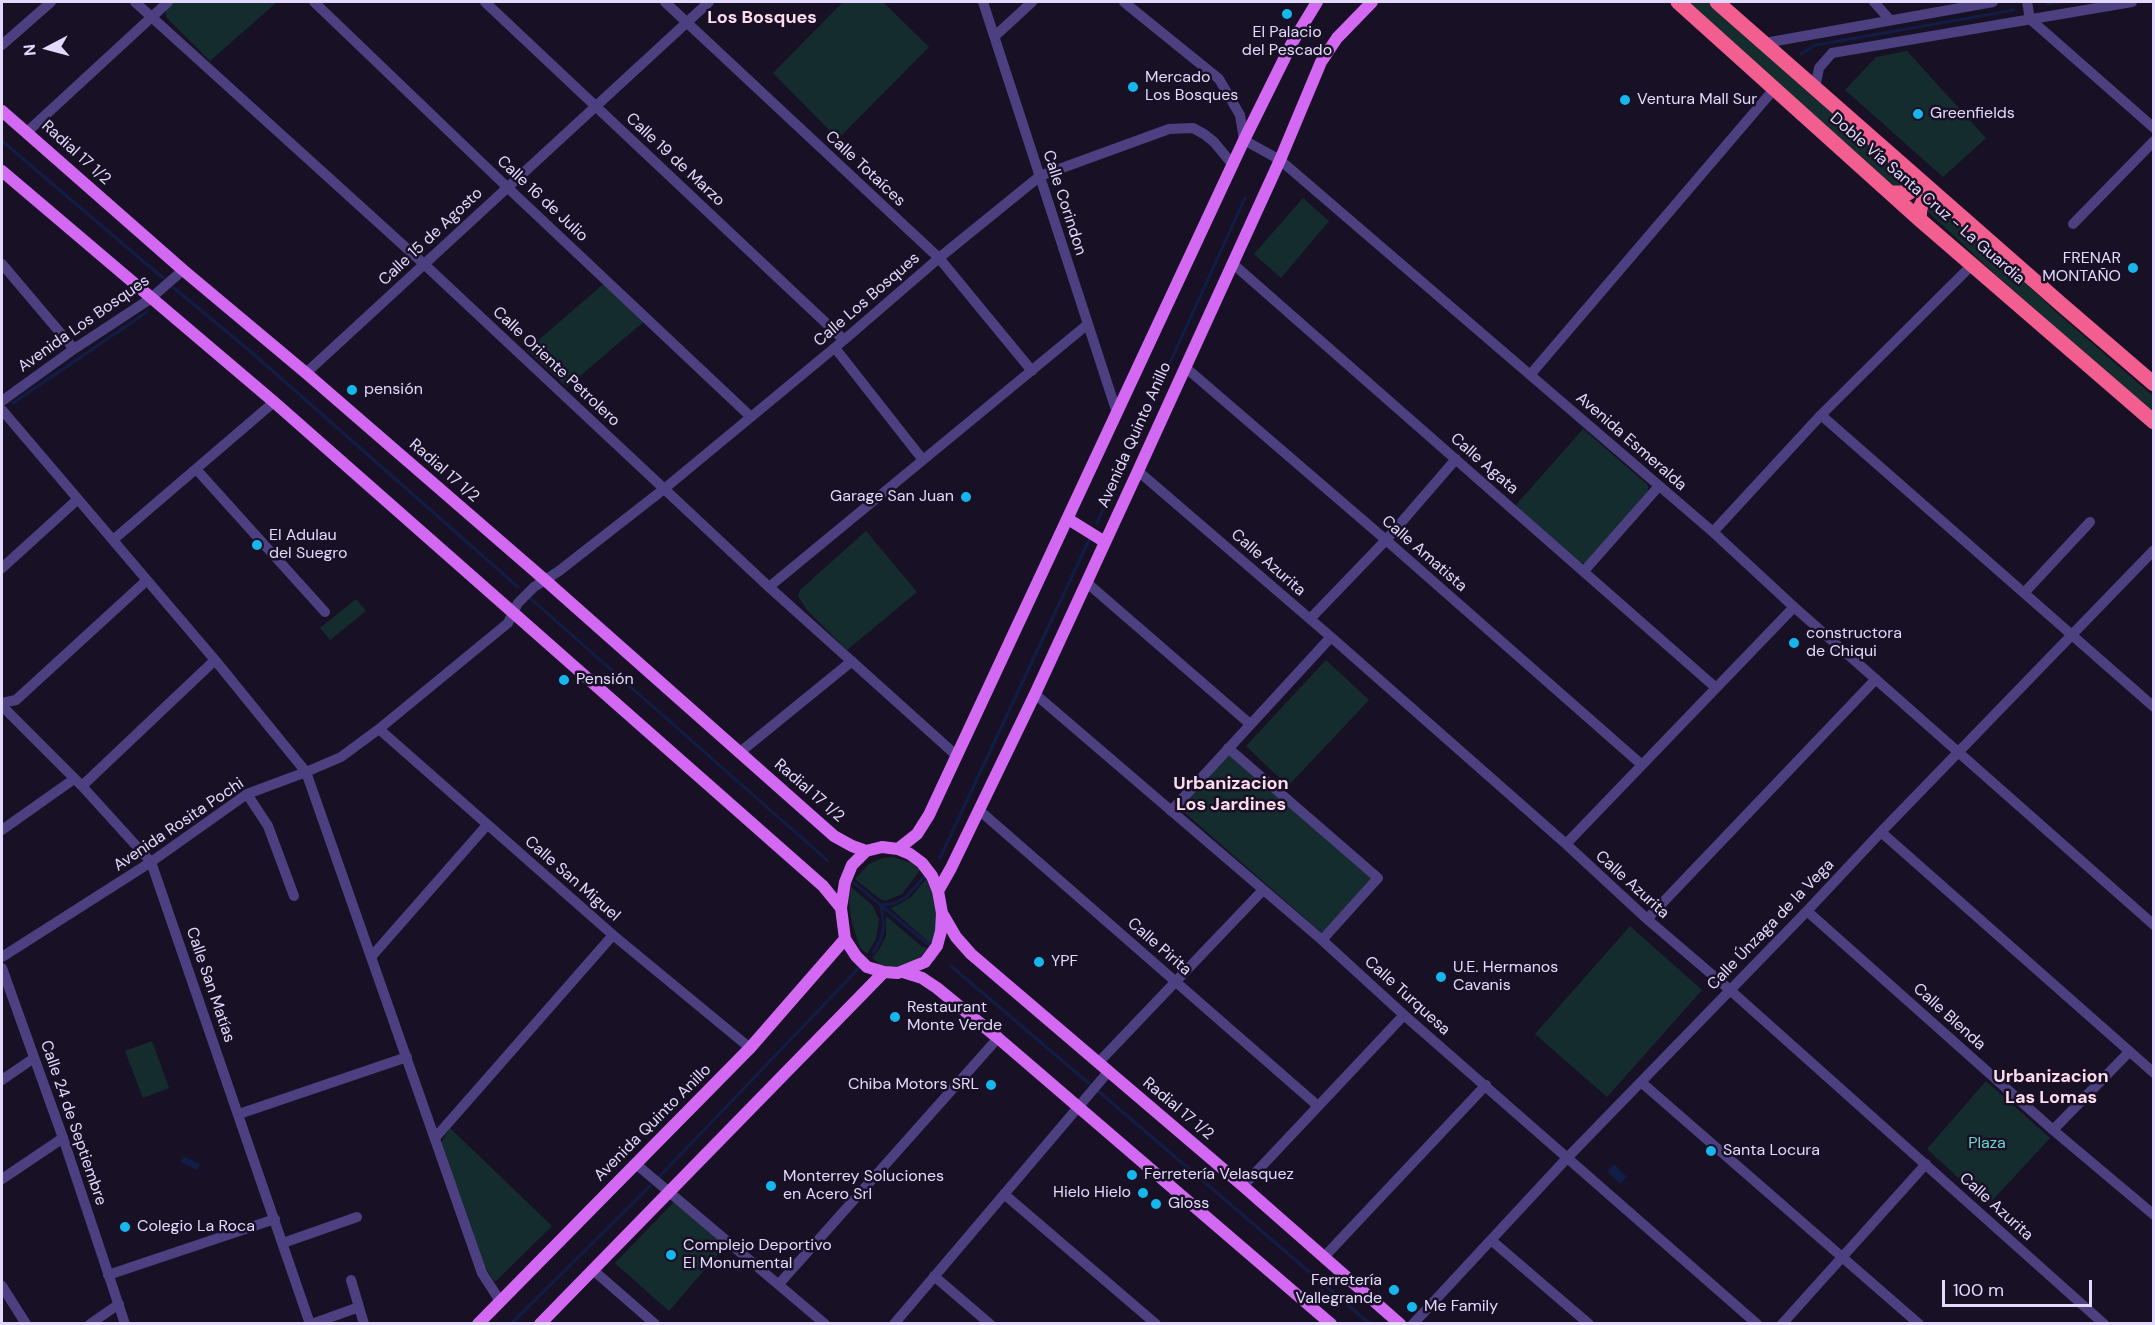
<!DOCTYPE html>
<html>
<head>
<meta charset="utf-8">
<style>
  body { margin:0 }
  #map { position:relative; width:2155px; height:1325px; overflow:hidden; background:#181126; font-family:"DM Sans",sans-serif }
  canvas { display:block }
  .frame { position:absolute; inset:0; border:3px solid #e2d9fc; pointer-events:none }
  .north { position:absolute; left:18px; top:18px; width:60px; height:60px; -webkit-text-stroke:4px #181126; paint-order:stroke; rotate:264deg; font-size:16px; font-weight:700; line-height:24px; text-align:center; color:#e2d9fc }
  .north::after { content:''; display:block; margin:auto; width:21px; height:27px; background:#e2d9fc; clip-path:polygon(50% 0,100% 100%,50% 72%,0 100%) }
  .scale { position:absolute; left:1942px; top:1280px; width:150px; height:27px; box-sizing:border-box; border:3px solid #e2d9fc; border-top:0; padding-left:8px; font-size:18px; line-height:21px; white-space:nowrap; color:#e2d9fc; -webkit-text-stroke:4px #181126; paint-order:stroke }
</style>
</head>
<body>
<div id="map">
<canvas width="2155" height="1325"></canvas>
<div class="frame"></div>
<div class="north">N</div>
<div class="scale">100 m</div>
</div>
<script>
const g = document.querySelector('canvas').getContext('2d');
g.lineJoin = 'round';
function fillPath(path, color) { g.fillStyle = color; g.fill(path, 'evenodd'); }
const toPath = rows => new Path2D(rows.map(r => 'M' + r).join(''));
function stroke(path, color, width, dash) { g.strokeStyle = color; g.lineWidth = width; g.lineCap = dash ? 'butt' : 'round'; g.setLineDash(dash || []); g.stroke(path); }
function drawText(font, color, halo, rows, align = 'center') {
  g.font = font + ' "DM Sans",sans-serif'; g.lineWidth = 5; g.setLineDash([]); g.textBaseline = 'middle'; g.strokeStyle = halo; g.fillStyle = color; for (const [text, x, y, turn = 0] of rows) {
    g.save(); g.translate(x, y); g.rotate((+turn || 0) * Math.PI / 180); g.textAlign = isNaN(turn) ? turn : align; if (halo) g.strokeText(text, 0, 0); g.fillText(text, 0, 0); g.restore();
  }
}
fillPath(toPath([
  [173,2,277,2,210,61,166,17,166,8],
  [843,2,883,2,929,47,838,139,773,73],
  [1684,2,1707,2,1722,14,1907,178,1909,183,1906,189,1895,187],
  [1907,51,1986,138,1943,177,1845,90,1876,57],
  [1303,198,1329,221,1281,278,1254,254],
  [1931,203,2005,264,2055,311,2153,396,2153,414,1997,276,1926,210],
  [607,281,647,319,567,387,527,350],
  [1583,429,1648,485,1648,491,1585,563,1579,562,1515,506],
  [866,531,917,592,847,650,807,610,798,596,800,590],
  [356,599,366,611,330,640,320,628],
  [1326,660,1369,700,1288,786,1246,746],
  [1226,755,1230,755,1372,878,1322,933,1184,812,1184,803],
  [893,857,911,863,920,870,902,894,885,901,880,899,855,879,869,864,883,858],
  [926,879,934,897,937,918,934,939,931,944,890,908,896,906,911,897],
  [851,887,873,906,879,920,876,939,867,954,860,948,852,923,849,903],
  [886,916,921,946,928,948,919,958,904,967,889,968,881,965,872,958,879,950,886,936],
  [1630,926,1702,990,1607,1097,1535,1034],
  [152,1041,169,1088,143,1098,125,1051],
  [1986,1081,2050,1138,1988,1205,1927,1149],
  [450,1128,552,1226,495,1282,480,1260,441,1143],
  [675,1201,725,1246,669,1311,615,1263]
]), '#152c2f');
fillPath(toPath([
  [183,1156,200,1164,197,1170,180,1162],
  [1614,1164,1627,1177,1620,1184,1607,1171]
]), '#111d45');
stroke(toPath([
  [2048,4,2061,2],
  [1801,54,1816,45,2014,10],
  [2,141,163,278],
  [174,288,250,351,518,587],
  [13,403,147,312],
  [1097,523,1245,198],
  [531,599,828,861],
  [940,858,1090,538],
  [854,883,929,945],
  [873,953,880,941,884,926,881,905,895,903,906,897,926,875],
  [951,966,1092,1086],
  [1097,1090,1370,1324],
  [660,1176,860,967],
  [511,1324,650,1186]
]), '#111d45', 3);
stroke(toPath([
  [135,2,424,264,769,587,957,756],
  [314,2,507,187,751,417],
  [485,2,844,340],
  [665,2,939,258,1032,371],
  [983,2,1117,413],
  [1124,2,1219,79,1240,115,1244,140,1280,160,1713,532,1794,607,2154,925],
  [1874,2,1890,20],
  [2027,2,2030,19,2154,128],
  [995,36,1032,2],
  [1765,43,1993,2],
  [2,45,51,2],
  [1815,88,1819,68,1832,53,2132,2],
  [27,132,168,2],
  [2073,224,2154,141],
  [1232,263,1715,687],
  [2,264,74,349],
  [835,348,923,460],
  [1185,367,1386,540,1642,765],
  [306,373,709,2],
  [1530,375,1775,88],
  [2,401,74,349,150,299,183,270],
  [2,410,215,660,306,772,482,1273,500,1301],
  [1821,415,2154,707],
  [196,469,325,612],
  [1138,471,1331,637,1566,844,1647,919,1730,990,2104,1324],
  [1713,532,1821,415,1972,265],
  [113,540,274,402],
  [2,568,78,499],
  [1584,571,1659,486],
  [1086,582,1250,724],
  [769,587,1088,324],
  [2024,593,2090,522],
  [1310,619,1386,540,1456,459],
  [1035,694,1322,940,1404,1015,1757,1324],
  [2,703,16,700,146,581],
  [2,706,82,786,151,862,310,1324],
  [379,729,613,935,750,1048],
  [1228,748,1378,878,1322,940],
  [739,753,852,661],
  [82,786,215,660],
  [247,794,268,826,294,896],
  [979,810,1318,1106],
  [1171,811,1331,637],
  [2,830,74,779],
  [1881,832,2154,1073],
  [1566,844,1794,607],
  [1807,911,2053,1130,2154,1215],
  [1647,919,1876,679],
  [372,956,487,825],
  [2,957,151,862,247,794,306,772,341,757,379,729,508,623,518,603,534,587,559,571,664,489,844,340,939,258,1040,176,1169,129,1193,128,1204,134,1214,142,1233,165],
  [2,968,63,1138,125,1324],
  [1098,1063,1263,890],
  [2,1080,34,1058],
  [1641,1082,1919,1324],
  [239,1114,407,1057],
  [2053,1130,2129,1052],
  [435,1138,613,935],
  [636,1164,825,1324],
  [2,1179,63,1138],
  [1243,1186,1404,1015],
  [1004,1194,1156,1324],
  [1491,1240,1589,1324],
  [283,1243,357,1217],
  [1324,1257,1486,1085],
  [593,1270,655,1324],
  [108,1275,275,1219],
  [934,1276,990,1324],
  [351,1280,364,1324],
  [779,1284,998,1038],
  [2,1286,26,1324],
  [90,1324,119,1304],
  [312,1324,359,1307],
  [894,1324,1108,1072],
  [1413,1324,1568,1157,1807,911,1881,832,2154,550],
  [1782,1324,1926,1164]
]), '#4c4081', 10);
stroke(toPath([
  [2,111,183,270,306,373,545,580,834,836,852,846,866,851],
  [2,171,274,402,501,602,823,886,841,908],
  [1068,519,1105,542],
  [882,847,898,849,910,854,922,863,932,876,938,891,942,913,941,931,937,946,925,962,898,973,884,972,867,967,856,956,845,939,841,908,845,882,852,865,866,851,882,847],
  [898,849,917,834,929,815,1244,140,1292,43,1317,2],
  [938,891,951,868,1035,694,1138,471,1280,160,1321,62,1337,38,1372,2],
  [942,913,956,937,971,954,1243,1186,1400,1324],
  [903,972,922,978,937,988,998,1038,1331,1324],
  [478,1324,750,1048,845,939],
  [540,1324,884,972]
]), '#d369f3', 12);
stroke(toPath([
  [1678,2,1919,219,2154,422],
  [1717,2,2062,305,2154,384],
  [1891,193,1908,193,1911,191,1915,182,1913,174],
  [1919,219,1920,208,1923,202,1931,197,1945,202]
]), '#f25e8f', 15);
for (const [x, y, r, color] of [
  [1287,14,6,"#15b7ec"],
  [1133,87,6,"#15b7ec"],
  [1625,100,6,"#15b7ec"],
  [1918,114,6,"#15b7ec"],
  [2133,268,6,"#15b7ec"],
  [352,390,6,"#15b7ec"],
  [966,497,6,"#15b7ec"],
  [257,545,6,"#15b7ec"],
  [1794,643,6,"#15b7ec"],
  [564,680,6,"#15b7ec"],
  [1039,962,6,"#15b7ec"],
  [1441,977,6,"#15b7ec"],
  [895,1017,6,"#15b7ec"],
  [991,1085,6,"#15b7ec"],
  [1711,1151,6,"#15b7ec"],
  [1132,1175,6,"#15b7ec"],
  [771,1186,6,"#15b7ec"],
  [1143,1193,6,"#15b7ec"],
  [1156,1204,6,"#15b7ec"],
  [125,1227,6,"#15b7ec"],
  [671,1255,6,"#15b7ec"],
  [1394,1290,6,"#15b7ec"],
  [1412,1307,6,"#15b7ec"]
]) { const dot = new Path2D(); dot.arc(x, y, r, 0, 2 * Math.PI); g.fillStyle = color; g.fill(dot); stroke(dot, '#181126', 2); }
drawText('16px', '#e2d9fc', '#181126', [
  ["El Palacio",1287,33,"center"],
  ["del Pescado",1287,51,"center"],
  ["Mercado",1145,78],
  ["Los Bosques",1145,96],
  ["Ventura Mall Sur",1637,100],
  ["Greenfields",1930,114],
  ["FRENAR",2121,259,"right"],
  ["MONTAÑO",2121,277,"right"],
  ["pensión",364,390],
  ["Garage San Juan",954,497,"right"],
  ["El Adulau",269,536],
  ["del Suegro",269,554],
  ["constructora",1806,634],
  ["de Chiqui",1806,652],
  ["Pensión",576,680],
  ["YPF",1051,962],
  ["U.E. Hermanos",1453,968],
  ["Cavanis",1453,986],
  ["Restaurant",907,1008],
  ["Monte Verde",907,1026],
  ["Chiba Motors SRL",979,1085,"right"],
  ["Santa Locura",1723,1151],
  ["Ferretería Velasquez",1144,1175],
  ["Monterrey Soluciones",783,1177],
  ["en Acero Srl",783,1195],
  ["Hielo Hielo",1131,1193,"right"],
  ["Gloss",1168,1204],
  ["Colegio La Roca",137,1227],
  ["Complejo Deportivo",683,1246],
  ["El Monumental",683,1264],
  ["Ferretería",1382,1281,"right"],
  ["Vallegrande",1382,1299,"right"],
  ["Me Family",1424,1307]
], 'left');
drawText('16px', '#e2d9fc', '#181126', [
  ["Radial 17 1/2",76,153,42],
  ["Calle 19 de Marzo",675,160,43],
  ["Calle Totaíces",865,169,43],
  ["Calle 16 de Julio",542,199,43],
  ["Doble Vía Santa Cruz - La Guardia",1927,199,41],
  ["Calle Corindon",1064,203,72],
  ["Calle 15 de Agosto",431,237,-43],
  ["Calle Los Bosques",867,300,-41],
  ["Avenida Los Bosques",84,324,-35],
  ["Calle Oriente Petrolero",556,367,43],
  ["Avenida Quinto Anillo",1135,435,-66],
  ["Avenida Esmeralda",1631,442,41],
  ["Calle Agata",1484,464,41],
  ["Radial 17 1/2",444,471,41],
  ["Calle Amatista",1424,554,41],
  ["Calle Azurita",1268,563,41],
  ["Radial 17 1/2",809,791,41],
  ["Avenida Rosita Pochi",179,825,-34],
  ["Calle San Miguel",572,879,41],
  ["Calle Azurita",1632,885,42],
  ["Calle Únzaga de la Vega",1771,925,-46],
  ["Calle Pirita",1159,947,41],
  ["Calle San Matías",210,985,71],
  ["Calle Turquesa",1407,996,42],
  ["Calle Blenda",1949,1017,42],
  ["Radial 17 1/2",1178,1109,40],
  ["Calle 24 de Septiembre",73,1123,71],
  ["Avenida Quinto Anillo",653,1123,-45],
  ["Calle Azurita",1996,1207,42]
]);
drawText('16px', '#6bd7cb', '#181126', [
  ["Plaza",1987,1144]
]);
drawText('bold 18px', '#fcdbeb', '#181126', [
  ["Los Bosques",762,18],
  ["Urbanizacion",1231,784],
  ["Los Jardines",1231,805],
  ["Urbanizacion",2051,1077],
  ["Las Lomas",2051,1098]
]);
</script>
</body>
</html>
